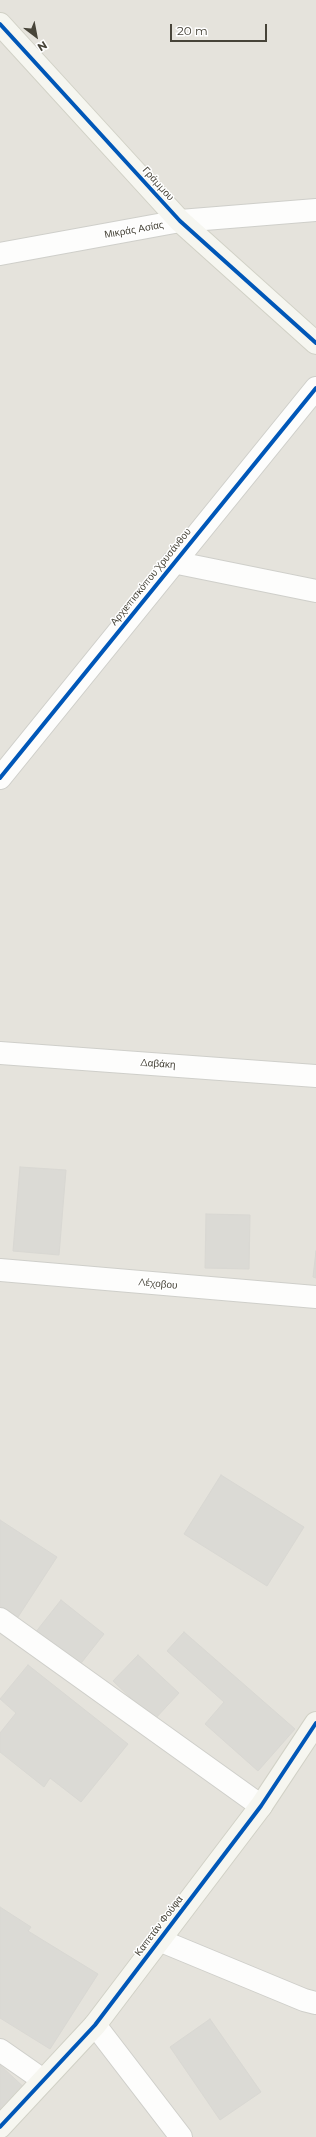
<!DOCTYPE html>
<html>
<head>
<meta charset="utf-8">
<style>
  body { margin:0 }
  #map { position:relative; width:316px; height:2137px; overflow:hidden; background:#f1f1ed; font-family:Montserrat,sans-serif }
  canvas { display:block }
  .north { position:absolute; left:16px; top:16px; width:40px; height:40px; -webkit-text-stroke:3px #fff; paint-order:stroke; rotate:148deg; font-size:11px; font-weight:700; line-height:16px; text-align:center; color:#474439 }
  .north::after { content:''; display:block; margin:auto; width:14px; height:18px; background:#474439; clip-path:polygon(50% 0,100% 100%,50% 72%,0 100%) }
  .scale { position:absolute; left:170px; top:24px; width:97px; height:18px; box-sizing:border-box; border:2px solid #474439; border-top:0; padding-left:5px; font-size:12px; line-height:14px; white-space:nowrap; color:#474439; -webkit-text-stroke:3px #fff; paint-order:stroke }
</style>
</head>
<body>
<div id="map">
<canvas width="316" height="2137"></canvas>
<div class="north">N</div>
<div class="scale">20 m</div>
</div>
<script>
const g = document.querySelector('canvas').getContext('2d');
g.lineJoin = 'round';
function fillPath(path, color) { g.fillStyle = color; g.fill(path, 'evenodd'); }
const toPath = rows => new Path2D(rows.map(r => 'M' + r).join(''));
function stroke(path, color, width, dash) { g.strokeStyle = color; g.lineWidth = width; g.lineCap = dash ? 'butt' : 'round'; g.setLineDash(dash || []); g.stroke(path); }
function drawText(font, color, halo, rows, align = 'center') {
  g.font = font + ' Montserrat,sans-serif'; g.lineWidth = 3; g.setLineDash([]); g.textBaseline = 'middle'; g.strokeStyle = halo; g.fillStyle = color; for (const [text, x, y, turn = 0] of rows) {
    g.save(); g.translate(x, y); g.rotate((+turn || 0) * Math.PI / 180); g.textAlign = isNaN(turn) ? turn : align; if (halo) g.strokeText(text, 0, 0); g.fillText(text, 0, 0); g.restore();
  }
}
fillPath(toPath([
  [0,0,316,0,316,2137,0,2137]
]), '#e5e3dc');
const building = toPath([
  [20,1167,66,1170,59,1255,13,1251,20,1167],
  [206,1214,250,1215,249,1269,205,1268,206,1214],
  [316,1251,316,1278,313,1277,316,1251],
  [221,1475,304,1527,267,1586,184,1534,221,1475],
  [0,1520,57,1557,18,1617,0,1606,0,1520],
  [61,1600,104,1634,78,1667,35,1633,61,1600],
  [184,1632,295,1729,258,1771,205,1724,224,1702,167,1651,184,1632],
  [138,1655,179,1693,154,1720,113,1681,138,1655],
  [28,1665,128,1744,81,1802,50,1778,44,1787,0,1752,0,1733,16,1713,0,1699,28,1665],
  [0,1907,31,1927,28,1931,98,1974,50,2049,0,2018,0,1907],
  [210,2019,261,2092,220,2120,170,2047,210,2019],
  [0,2065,29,2092,0,2124,0,2065]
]);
fillPath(building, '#dbdad5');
stroke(building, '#d9d8d3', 1);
const street = toPath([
  [0,254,180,221,316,210],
  [173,562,316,591],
  [0,778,316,388],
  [0,1053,316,1076],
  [0,1270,316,1297],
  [0,1619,261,1806],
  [159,1940,304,2000,316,2003],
  [95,2025,181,2137],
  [0,2050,43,2080]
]);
const secondary = toPath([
  [0,24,180,221,316,343],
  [0,2127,95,2025,261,1806,316,1723]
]);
stroke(street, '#cfcfca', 24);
stroke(secondary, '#d1d1c6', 24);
stroke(street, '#fdfdfc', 22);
stroke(secondary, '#f6f6f0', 22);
stroke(toPath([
  [0,24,180,221,316,343],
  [0,778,316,388],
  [0,2127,95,2025,261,1806,316,1723]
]), '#0057b8', 4);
drawText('10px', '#474439', '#fff', [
  ["Γράμμου",158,184,48],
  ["Μικράς Ασίας",134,230,-10],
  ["Αρχιεπισκόπου Χρυσάνθου",151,577,-51],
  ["Δαβάκη",158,1064,4],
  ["Λέχοβου",158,1284,5],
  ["Καπετάν Φούφα",159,1926,-53]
]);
</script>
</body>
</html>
